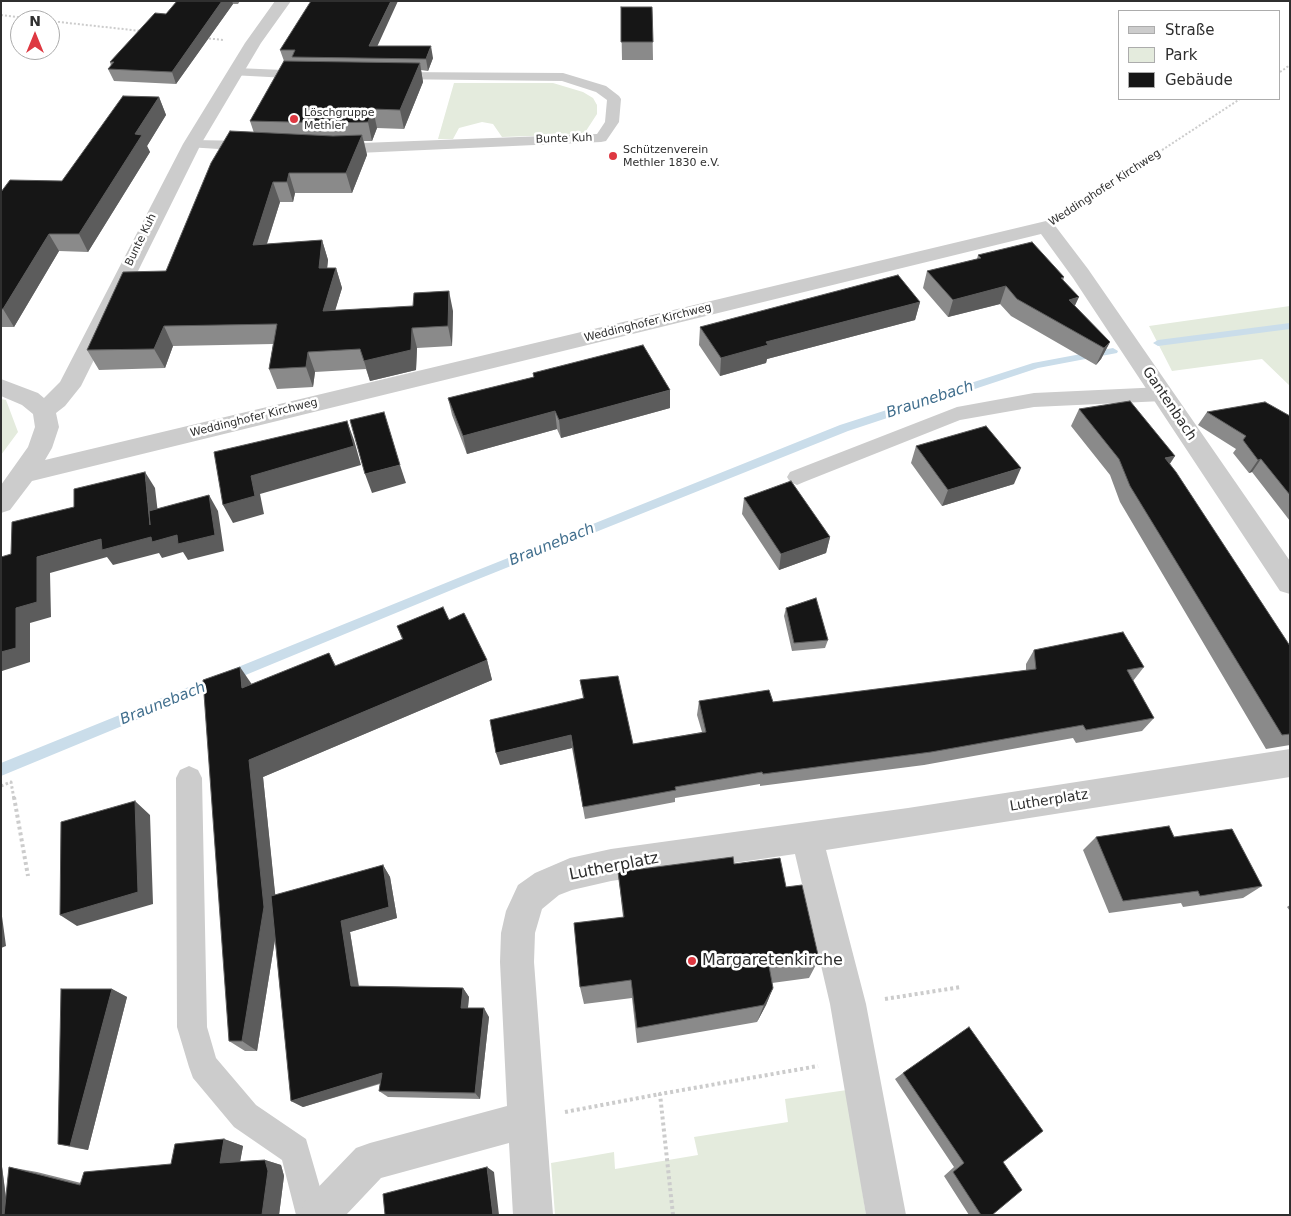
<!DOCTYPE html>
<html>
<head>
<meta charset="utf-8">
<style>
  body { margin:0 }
  #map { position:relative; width:1291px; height:1216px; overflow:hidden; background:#fff; font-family:"DejaVu Sans",sans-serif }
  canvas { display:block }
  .frame { position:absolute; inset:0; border:2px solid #2f2f2f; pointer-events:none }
  .legend { position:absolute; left:1118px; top:10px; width:162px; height:90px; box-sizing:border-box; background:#fff; border:1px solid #acacac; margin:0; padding:6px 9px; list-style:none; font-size:15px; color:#2f2f2f }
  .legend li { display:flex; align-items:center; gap:10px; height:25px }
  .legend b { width:25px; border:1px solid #acacac }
  .north { position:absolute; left:10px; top:10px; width:50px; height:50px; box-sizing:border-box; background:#fff; border:1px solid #acacac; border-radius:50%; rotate:0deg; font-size:14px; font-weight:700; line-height:20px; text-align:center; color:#2f2f2f }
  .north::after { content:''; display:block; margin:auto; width:18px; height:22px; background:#de3841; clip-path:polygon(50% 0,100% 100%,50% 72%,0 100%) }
</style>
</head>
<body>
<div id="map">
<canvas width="1291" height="1216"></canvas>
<div class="frame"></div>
<ul class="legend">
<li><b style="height:6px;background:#ccc"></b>Straße</li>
<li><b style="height:14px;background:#e4ebdd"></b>Park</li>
<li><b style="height:14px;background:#161616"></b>Gebäude</li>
</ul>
<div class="north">N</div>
</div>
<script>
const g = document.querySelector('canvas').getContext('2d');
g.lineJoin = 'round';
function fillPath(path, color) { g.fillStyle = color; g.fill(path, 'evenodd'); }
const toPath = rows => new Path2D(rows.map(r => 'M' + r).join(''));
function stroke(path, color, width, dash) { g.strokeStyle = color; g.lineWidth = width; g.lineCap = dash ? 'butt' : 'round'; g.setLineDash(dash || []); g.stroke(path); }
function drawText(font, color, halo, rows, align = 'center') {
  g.font = font + ' "DejaVu Sans",sans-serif'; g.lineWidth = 5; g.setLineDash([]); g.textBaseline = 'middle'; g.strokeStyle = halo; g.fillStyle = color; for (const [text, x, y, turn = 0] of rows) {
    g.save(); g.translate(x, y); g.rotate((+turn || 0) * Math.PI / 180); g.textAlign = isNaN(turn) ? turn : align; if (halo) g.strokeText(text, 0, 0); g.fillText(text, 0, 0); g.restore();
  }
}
fillPath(toPath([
  [454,83,553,83,583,92,593,98,597,105,597,114,584,134,502,137,493,124,482,122,459,128,453,139,438,139],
  [1290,306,1290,386,1262,359,1172,371,1149,326],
  [1,399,6,400,18,432,1,455],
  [847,1090,866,1215,555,1215,551,1163,614,1152,615,1169,698,1155,694,1137,788,1122,785,1099]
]), '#e4ebdd');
fillPath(toPath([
  [1290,323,1290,329,1158,346,1153,343,1158,340,1290,323],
  [1113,348,1118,351,1117,353,1038,368,848,431,466,584,1,776,1,763,458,578,840,425,1033,363,1113,348]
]), '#caddea');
stroke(toPath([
  [1,15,43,20],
  [50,21,141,31],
  [205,38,223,40],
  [1280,72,1290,65],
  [1075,207,1240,99]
]), '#ccc', 2, [2, 2]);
stroke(toPath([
  [1069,211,1077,206]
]), '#ccc', 2.5, [2, 2]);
stroke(toPath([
  [1,786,11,782,14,799]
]), '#ccc', 3, [2.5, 2.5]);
stroke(toPath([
  [14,797,28,876],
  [885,999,961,987],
  [565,1112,660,1094],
  [673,1215,660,1094,818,1066]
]), '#ccc', 4, [3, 3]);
fillPath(toPath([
  [236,68,307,71,314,75,307,79,231,75,229,72,231,69,236,68],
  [392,72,563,73,606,86,619,96,621,99,619,122,606,141,601,142,336,154,331,152,328,149,331,146,336,144,597,134,605,122,607,100,596,92,562,81,387,79,385,76,392,72],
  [192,140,251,141,256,143,259,146,256,149,251,151,187,147,185,144,187,141,192,140],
  [1163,387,1170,389,1173,394,1170,399,1163,401,1034,407,960,420,804,482,797,485,790,482,787,477,790,472,957,407,1034,393,1163,387],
  [189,766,198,770,202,778,207,1027,216,1058,256,1105,306,1139,328,1215,296,1215,282,1160,234,1127,193,1078,189,1067,177,1027,176,778,180,770,189,766]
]), '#ccc');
fillPath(toPath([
  [275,1,291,1,261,43,201,144,81,386,65,406,56,413,59,427,52,448,45,460,1046,221,1053,223,1088,269,1290,561,1290,594,1280,591,1073,278,1041,234,32,481,10,510,1,513,1,485,28,447,35,427,33,414,22,405,1,396,1,379,38,393,44,398,60,382,183,144,245,43,275,1],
  [1290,749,1290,777,826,850,866,1004,906,1215,866,1215,830,1004,795,854,611,881,572,890,559,895,542,909,535,933,534,962,553,1215,513,1215,509,1143,381,1178,346,1215,299,1215,305,1201,356,1148,370,1143,507,1106,500,962,501,933,506,911,518,885,535,873,570,858,611,849,908,808,1290,749]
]), '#ccc');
fillPath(toPath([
  [177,1,240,1,238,4,233,4,176,84,114,81,108,69,111,66,110,62,166,14],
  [621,7,652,7,653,60,622,60],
  [377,46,433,58,428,71,421,70,423,82,404,129,377,128,372,141,364,141,367,155,352,193,295,193,293,202,280,202,267,244,322,240,328,260,327,268,336,268,342,288,335,310,453,311,452,346,417,348,416,370,370,381,366,369,315,372,313,387,277,389,269,369,273,344,173,346,165,368,99,370,87,350,166,271,254,133,250,121,284,61,280,50],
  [159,97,166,115,147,146,150,152,88,252,59,251,14,327,1,327,1,192,62,181],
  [978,255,1064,277,1063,281,1075,306,1110,342,1101,359,1096,365,1011,316,1000,304,948,317,923,288,927,271,977,259],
  [920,302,915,320,767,359,766,363,720,376,699,345,700,327],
  [534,377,670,408,561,438,557,429,467,454,452,415,448,398],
  [1079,409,1170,464,1290,646,1290,745,1266,749,1120,502,1110,475,1071,426],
  [1207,412,1290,416,1290,521,1252,472,1249,473,1233,453,1236,449,1198,425],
  [916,446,1014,484,942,506,911,463],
  [744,498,830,537,826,553,779,570,742,514],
  [786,608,828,640,825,648,792,651,784,616],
  [449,620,487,660,492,680,263,777,275,895,383,865,390,877,397,918,350,932,359,986,463,988,469,997,468,1008,489,1017,480,1099,388,1097,379,1091,380,1084,303,1107,291,1101,275,940,257,1051,245,1051,229,1041,252,685,329,653,336,666,402,639,397,626],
  [1034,650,1144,667,1133,681,1154,718,1142,731,1076,743,1073,738,924,765,760,786,760,784,675,798,675,802,585,819,572,748,500,765,583,698,580,680,633,744,702,732,697,715,699,701,773,702,1026,671,1026,664],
  [1096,837,1174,837,1262,886,1243,898,1183,907,1181,903,1109,913,1083,850],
  [734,864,786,887,819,959,809,978,772,983,773,988,766,1005,757,1022,637,1043,632,998,584,1004,580,987,623,917,618,872],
  [1290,905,1290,911,1287,907],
  [112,989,127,997,88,1150,76,1148,58,1144],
  [903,1073,1003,1162,992,1215,969,1215,944,1176,954,1167,895,1079],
  [224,1139,243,1146,240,1161,265,1160,281,1165,284,1176,279,1215,1,1215,1,1159,6,1197,9,1167,37,1172,81,1183,171,1164]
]), '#8a8a8a');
fillPath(toPath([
  [222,1,232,1,233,4,176,84,172,72],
  [391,1,398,1,372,58,369,46],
  [431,46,433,58,428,71,426,59],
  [420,63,423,82,404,129,400,110],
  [159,97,166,115,147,146,150,152,88,252,79,234,135,134],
  [373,109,377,128,372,141,368,122],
  [362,135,367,155,352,193,346,173],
  [289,173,295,193,293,202,287,182],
  [273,182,280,202,260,265,253,245],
  [49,234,59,251,14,327,3,309],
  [322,240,328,260,325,288,319,268],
  [336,268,342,288,329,331,323,311],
  [1006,286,1000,304,948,317,953,300],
  [449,291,453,311,452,346,448,326],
  [1079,297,1071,314,1069,300],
  [920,302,915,320,767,359,766,363,720,376,721,358,766,342],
  [164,326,173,346,165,368,154,349],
  [412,328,417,348,416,370,370,381,364,361],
  [1110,342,1101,359,1096,365,1104,348],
  [308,352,315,372,313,387,306,367],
  [670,390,670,408,561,438,559,420],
  [555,411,557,429,467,454,463,436],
  [347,421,354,440,361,465,260,494,264,514,233,523,223,505,251,476],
  [1175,456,1164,473,1165,458],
  [1261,459,1252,472,1249,473,1258,460],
  [400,465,406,483,372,493,365,474],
  [1021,468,1014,484,942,506,948,490],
  [145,472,155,488,161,539,209,495,218,511,224,551,188,560,183,552,162,558,159,553,113,565,107,557,50,573,51,617,30,623,30,662,2,671,1,696,1,652,16,608,37,557,150,525],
  [830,537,826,553,779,570,781,554],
  [487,660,492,680,263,777,278,921,257,1051,242,1041,249,760],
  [240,667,253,686,242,688],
  [571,735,572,748,500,765,496,753],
  [135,801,150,815,153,904,77,926,60,915],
  [383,865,390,877,397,918,350,932,360,996,351,986,341,921],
  [1,909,6,946,1,948],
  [463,988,469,997,467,1016,461,1008],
  [773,988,766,1005,757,1022,764,1005],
  [112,989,127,997,88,1150,70,1146],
  [484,1008,489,1017,480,1099,475,1093],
  [382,1073,390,1080,303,1107,291,1101],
  [224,1139,243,1146,239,1168,220,1163],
  [1,1159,8,1215,1,1215],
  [265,1160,281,1165,284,1176,279,1215,262,1215],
  [487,1167,494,1172,499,1215,493,1215]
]), '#5c5c5c');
const building = toPath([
  [177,1,222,1,172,72,108,69,114,62,110,62,155,13,166,14,177,1],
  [311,1,391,1,369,46,431,46,426,59,292,57,295,50,280,50,311,1],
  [621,7,652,7,653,42,621,42,621,7],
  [284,61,420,63,400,110,373,109,368,122,333,123,250,121,284,61],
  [123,96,159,97,135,134,142,135,79,234,49,234,3,309,1,309,1,192,10,180,62,181,123,96],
  [230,131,333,136,362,135,346,173,289,173,287,182,273,182,253,245,322,240,319,268,336,268,323,311,413,306,414,293,449,291,448,326,412,328,411,350,364,361,360,349,308,352,306,367,269,369,277,324,164,326,154,349,87,350,123,272,166,271,211,163,230,131],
  [1032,242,1064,277,1061,278,1079,297,1069,300,1110,342,1104,348,1017,299,1006,286,953,300,927,271,981,258,978,255,1032,242],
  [898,275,920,302,766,342,768,345,721,358,700,327,898,275],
  [643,345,670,390,559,420,555,411,463,436,448,398,534,377,533,373,643,345],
  [1130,401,1175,456,1165,458,1176,472,1290,646,1290,734,1282,735,1130,486,1119,459,1079,409,1130,401],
  [1265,402,1290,416,1290,495,1261,459,1258,460,1243,440,1246,436,1207,412,1265,402],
  [384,412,400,465,365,474,350,420,384,412],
  [347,421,354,446,251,476,255,496,223,505,214,452,347,421],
  [986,426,1021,468,948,490,916,446,986,426],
  [145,472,150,525,149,511,209,495,215,535,178,544,177,535,152,542,151,537,102,550,101,539,37,557,37,602,16,608,16,648,1,652,1,557,11,554,12,522,74,507,74,489,145,472],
  [791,481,830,537,781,554,744,498,791,481],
  [816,598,828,640,794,643,786,608,816,598],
  [443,607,449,620,464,613,487,660,249,760,264,907,242,1041,229,1041,203,680,240,667,242,688,329,653,335,666,403,639,397,626,443,607],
  [1123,632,1144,667,1127,670,1154,718,1086,730,1083,725,931,752,763,774,762,772,675,787,676,790,583,807,571,735,496,753,490,720,584,698,580,680,618,676,633,744,706,732,699,701,769,690,773,702,1036,669,1034,650,1123,632],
  [135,801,138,892,60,915,61,822,135,801],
  [1169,826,1174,837,1232,829,1262,886,1200,896,1198,891,1123,901,1096,837,1169,826],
  [733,857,734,864,780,858,786,887,802,885,819,959,769,966,773,988,764,1005,637,1028,631,980,580,987,574,923,624,917,618,872,733,857],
  [383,865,389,907,341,921,351,986,463,988,461,1008,484,1008,475,1093,379,1091,382,1073,291,1101,271,896,383,865],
  [61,989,112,989,70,1146,58,1144,61,989],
  [969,1027,1043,1131,1003,1162,1022,1190,992,1215,981,1215,953,1172,964,1163,903,1073,969,1027],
  [224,1139,220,1163,265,1160,268,1171,262,1215,4,1215,9,1167,80,1185,84,1172,171,1164,175,1144,224,1139],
  [487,1167,493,1215,385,1215,383,1194,487,1167]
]);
fillPath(building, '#161616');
stroke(building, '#5c5c5c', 1);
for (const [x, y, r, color] of [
  [294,119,5,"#de3841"],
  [613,156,5,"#de3841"],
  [692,961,5,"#de3841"]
]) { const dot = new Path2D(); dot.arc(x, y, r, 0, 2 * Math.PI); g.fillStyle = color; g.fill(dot); stroke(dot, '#fff', 2); }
drawText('11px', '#2f2f2f', '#fff', [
  ["Löschgruppe",304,113],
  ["Methler",304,126],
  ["Schützenverein",623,150],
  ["Methler 1830 e.V.",623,163]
], 'left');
drawText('11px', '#2f2f2f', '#fff', [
  ["Bunte Kuh",564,139,-2],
  ["Weddinghofer Kirchweg",1105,188,-33],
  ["Bunte Kuh",141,240,-64],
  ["Weddinghofer Kirchweg",648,323,-14],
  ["Weddinghofer Kirchweg",254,418,-14]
]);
drawText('14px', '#2f2f2f', '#fff', [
  ["Gantenbach",1169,404,56],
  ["Lutherplatz",1049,801,-9]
]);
drawText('italic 15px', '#406e8d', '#fff', [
  ["Braunebach",930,400,-18],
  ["Braunebach",552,545,-22],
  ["Braunebach",163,704,-22]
]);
drawText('16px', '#2f2f2f', '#fff', [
  ["Lutherplatz",614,867,-11]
]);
drawText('16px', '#2f2f2f', '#fff', [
  ["Margaretenkirche",702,961]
], 'left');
</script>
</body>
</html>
